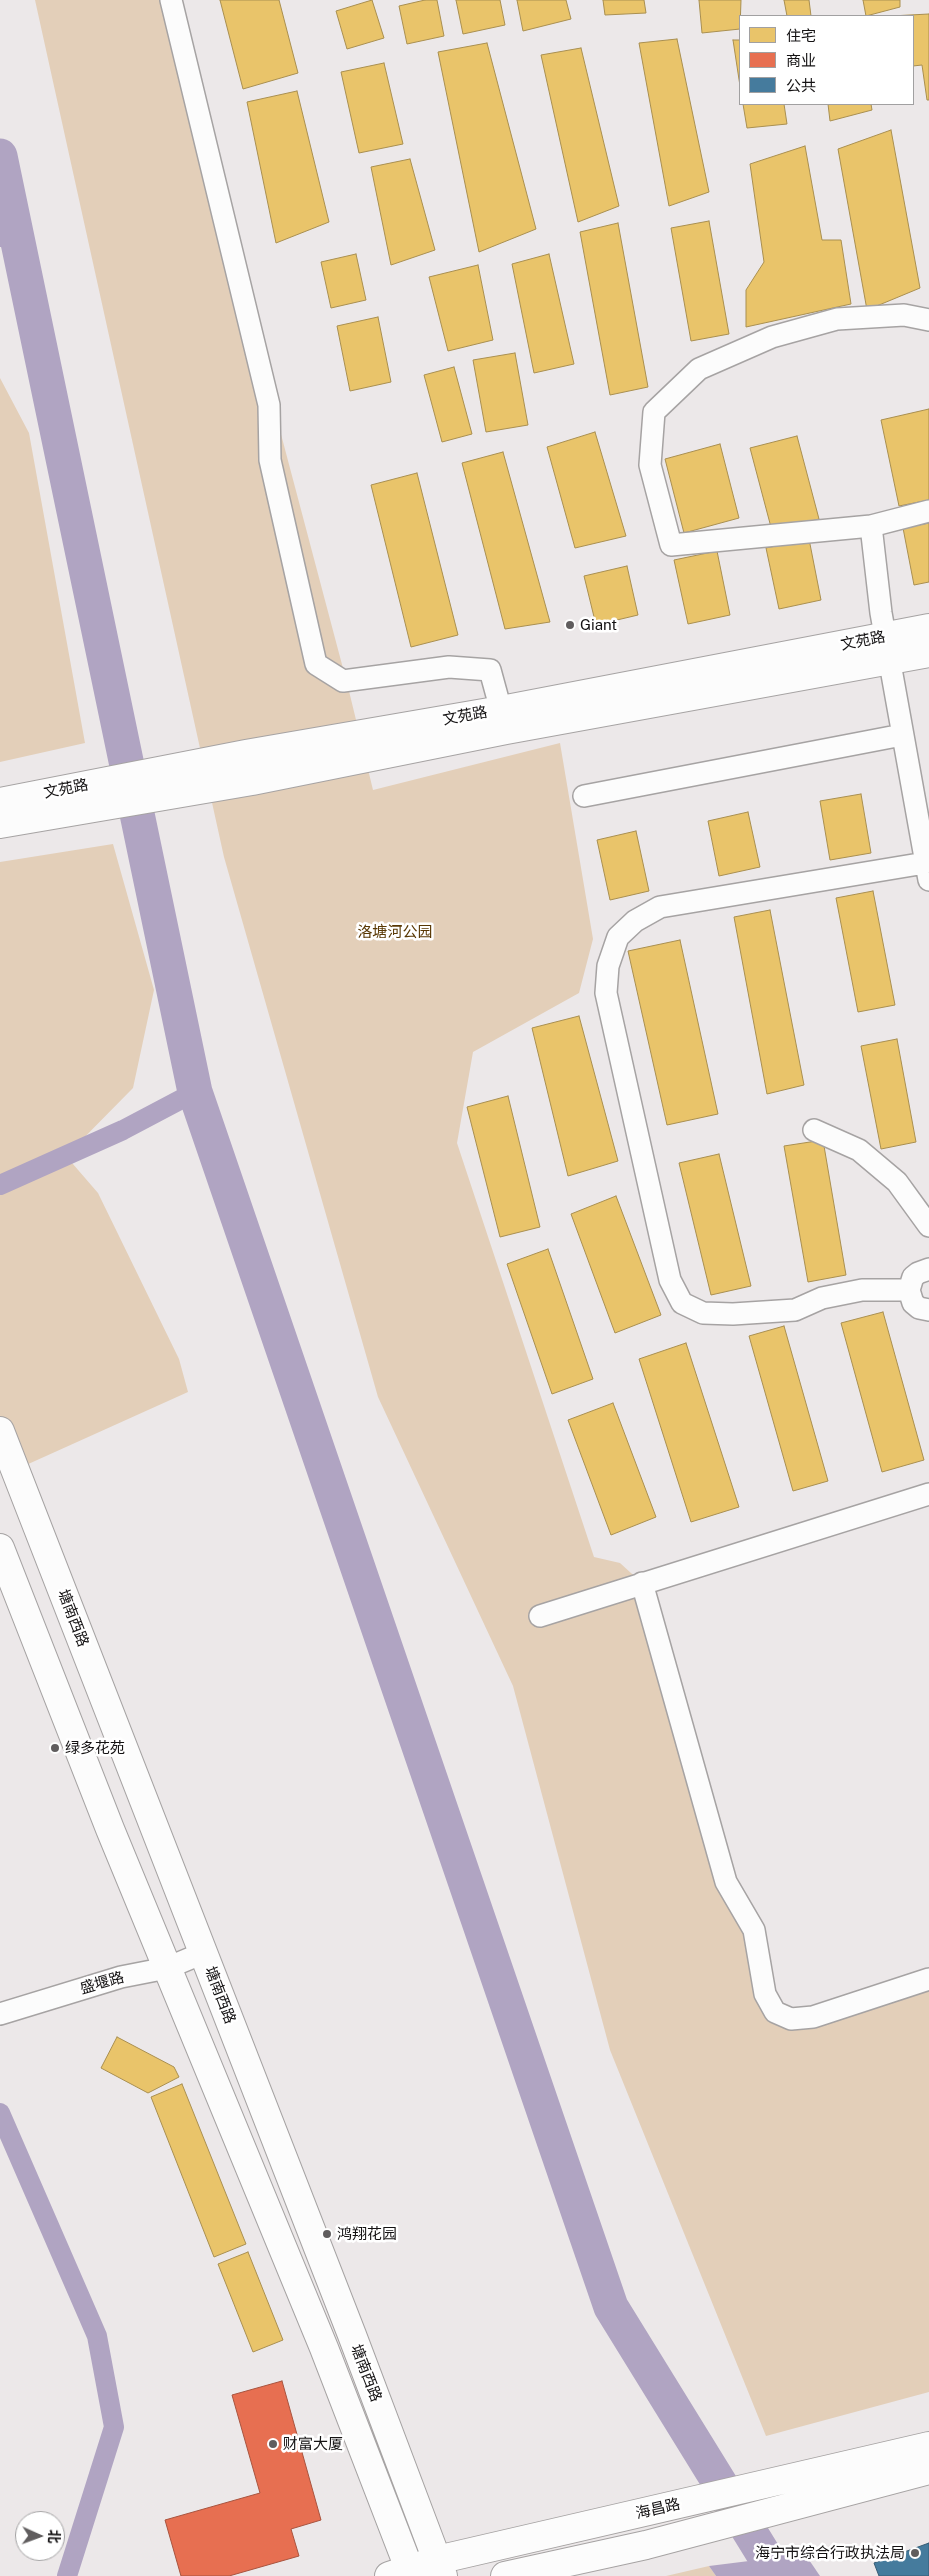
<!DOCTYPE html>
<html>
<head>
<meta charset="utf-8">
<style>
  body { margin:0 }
  #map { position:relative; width:929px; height:2576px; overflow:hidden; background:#ece8e9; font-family:"Public Sans","Noto Sans SC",sans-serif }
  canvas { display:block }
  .legend { position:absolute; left:739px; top:15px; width:175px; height:90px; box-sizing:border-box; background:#fff; border:1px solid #a1a0a1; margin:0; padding:6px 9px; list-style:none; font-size:15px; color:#141213 }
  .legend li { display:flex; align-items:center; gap:10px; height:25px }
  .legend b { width:25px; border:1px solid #a1a0a1 }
  .north { position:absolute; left:15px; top:2511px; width:50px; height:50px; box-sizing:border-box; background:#fff; border:1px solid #a1a0a1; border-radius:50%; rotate:92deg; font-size:14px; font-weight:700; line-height:20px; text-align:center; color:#141213 }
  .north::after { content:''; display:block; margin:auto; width:18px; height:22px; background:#605d5e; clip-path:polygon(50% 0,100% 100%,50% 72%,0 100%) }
</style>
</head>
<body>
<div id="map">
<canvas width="929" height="2576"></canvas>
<ul class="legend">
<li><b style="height:14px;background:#e9c46a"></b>住宅</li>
<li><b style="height:14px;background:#e76f51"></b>商业</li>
<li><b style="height:14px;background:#457b9d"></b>公共</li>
</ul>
<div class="north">北</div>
</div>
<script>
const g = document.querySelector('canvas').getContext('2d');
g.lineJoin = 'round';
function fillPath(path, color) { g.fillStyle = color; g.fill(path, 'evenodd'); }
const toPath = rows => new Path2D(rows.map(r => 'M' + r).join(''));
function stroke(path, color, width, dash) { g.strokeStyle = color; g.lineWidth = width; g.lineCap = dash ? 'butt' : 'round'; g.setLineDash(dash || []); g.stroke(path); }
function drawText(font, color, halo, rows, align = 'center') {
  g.font = font + ' "Public Sans","Noto Sans SC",sans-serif'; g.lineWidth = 5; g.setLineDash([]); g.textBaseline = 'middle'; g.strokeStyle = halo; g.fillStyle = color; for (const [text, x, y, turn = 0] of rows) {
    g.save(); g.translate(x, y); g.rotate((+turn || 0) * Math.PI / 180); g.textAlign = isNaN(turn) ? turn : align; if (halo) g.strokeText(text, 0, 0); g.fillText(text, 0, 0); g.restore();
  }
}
fillPath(toPath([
  [35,0,166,0,349,691,373,790,560,743,593,939,579,993,473,1052,457,1143,594,1557,620,1563,642,1583,762,1969,791,2019,929,1979,929,2392,766,2436,610,2050,513,1686,378,1397,224,857],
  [0,378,29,433,85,743,0,762],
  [113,844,154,990,133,1088,66,1156,98,1193,179,1359,188,1392,15,1470,0,1423,0,862],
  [709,2566,716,2576,666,2576]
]), '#e3cfb9');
fillPath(toPath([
  [805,2554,820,2576,716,2576,709,2566]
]), '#b0a4c2');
const homes = toPath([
  [220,0,279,0,298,73,243,89,220,0],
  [372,0,384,38,347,49,336,11,372,0],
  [425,0,437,0,444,36,407,44,399,6,425,0],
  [456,0,500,0,505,25,463,34,456,0],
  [517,0,566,0,571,19,523,31,517,0],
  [603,0,644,0,646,13,605,15,603,0],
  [699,0,741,0,740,29,702,33,699,0],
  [784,0,809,0,811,16,787,16,784,0],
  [863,0,900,0,900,7,866,16,863,0],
  [929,14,929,100,927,100,922,65,913,66,913,16,891,16,929,14],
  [677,39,709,192,669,206,639,43,677,39],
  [733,40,740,40,740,86,733,40],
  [487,43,536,229,479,252,438,52,487,43],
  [581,48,619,206,578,222,541,55,581,48],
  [384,63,403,144,359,153,341,72,384,63],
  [297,91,329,222,276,243,247,102,297,91],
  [743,104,784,104,787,124,747,128,743,104],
  [828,104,871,104,872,110,830,121,828,104],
  [891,130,920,288,867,310,838,149,891,130],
  [805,146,822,240,841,240,851,304,746,327,746,290,764,262,750,164,805,146],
  [410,159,435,250,391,265,371,167,410,159],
  [709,221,729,334,691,341,671,228,709,221],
  [618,223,648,387,610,395,580,232,618,223],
  [356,254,366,300,331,308,321,262,356,254],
  [549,254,574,364,534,373,512,264,549,254],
  [478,265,493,340,448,351,429,277,478,265],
  [378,317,391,382,350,391,337,326,378,317],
  [515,353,528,425,486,432,473,360,515,353],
  [454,367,472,434,442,442,424,375,454,367],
  [929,409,929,500,899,506,881,420,929,409],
  [595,432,626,536,575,548,547,447,595,432],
  [797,436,819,519,772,531,750,448,797,436],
  [720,444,739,518,684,533,665,459,720,444],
  [503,452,550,622,505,629,462,463,503,452],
  [417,473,458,635,411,647,371,485,417,473],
  [929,523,929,582,914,585,903,528,929,523],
  [809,539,821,600,779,609,766,548,809,539],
  [717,551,730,615,688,624,674,560,717,551],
  [627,566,638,615,596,625,584,576,627,566],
  [861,794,871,853,830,860,820,801,861,794],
  [748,812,760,867,719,876,708,821,748,812],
  [636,831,649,891,610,900,597,840,636,831],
  [873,891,895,1005,858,1012,836,898,873,891],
  [770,910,804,1085,767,1094,734,917,770,910],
  [680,940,718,1114,667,1125,628,951,680,940],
  [579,1016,618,1161,568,1176,532,1028,579,1016],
  [897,1039,916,1142,881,1149,861,1046,897,1039],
  [508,1096,540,1227,500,1237,467,1107,508,1096],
  [823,1140,846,1275,808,1282,784,1146,823,1140],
  [719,1154,751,1286,711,1295,679,1163,719,1154],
  [616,1196,661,1315,615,1333,571,1214,616,1196],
  [548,1249,593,1379,552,1394,507,1264,548,1249],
  [883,1312,924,1460,882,1472,841,1323,883,1312],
  [784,1326,828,1481,793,1491,749,1336,784,1326],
  [686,1343,739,1507,691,1522,639,1359,686,1343],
  [613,1403,656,1517,611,1535,568,1420,613,1403],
  [117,2037,174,2067,179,2077,148,2093,101,2068,117,2037],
  [182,2084,246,2244,214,2257,151,2097,182,2084],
  [248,2252,283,2340,253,2352,218,2264,248,2252]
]);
fillPath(homes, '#e9c46a');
stroke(homes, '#a98f50', 1);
const shops = toPath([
  [282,2381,321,2520,291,2529,299,2556,229,2576,181,2576,165,2520,260,2493,232,2395,282,2381]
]);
fillPath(shops, '#e76f51');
stroke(shops, '#a8533e', 1);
const public = toPath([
  [929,2543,929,2576,879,2576,874,2563,929,2543]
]);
fillPath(public, '#457b9d');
stroke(public, '#365c74', 1);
stroke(toPath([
  [0,237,18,238],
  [0,1185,123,1130,195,1092],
  [0,2113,97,2336,114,2427,67,2576]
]), '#b0a4c2', 20);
stroke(toPath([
  [0,156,195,1092,611,2307,777,2576]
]), '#b0a4c2', 35);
const minor = toPath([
  [171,0,269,405,270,460,316,664,343,681,449,667,490,670,505,725],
  [929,320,904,315,837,319,772,337,699,369,654,412,650,465,671,545,871,526,929,511],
  [871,526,881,613,929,880],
  [584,796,902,735],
  [814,1130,859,1150,897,1182,929,1226],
  [929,1269,918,1273,913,1277,909,1290,913,1303,919,1308,929,1310],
  [909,1290,862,1290,822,1298,795,1310,733,1314,703,1313,682,1303,670,1280,606,993,608,966,618,937,635,921,660,907,925,863],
  [642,1583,726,1882,754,1930,765,1994,775,2012,791,2019,813,2017,929,1979],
  [540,1616,929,1494],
  [0,2014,121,1977,167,1968,203,1953]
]);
const major = toPath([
  [0,802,246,754,501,710,929,628],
  [0,824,252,781,506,730,929,653],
  [0,1431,352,2335,443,2576],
  [0,1548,110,1829,324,2348,412,2576],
  [389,2576,437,2560,929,2446],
  [505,2576,646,2545,929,2470]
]);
stroke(minor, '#a6a3a3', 24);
stroke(major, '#a6a3a3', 30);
stroke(minor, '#fcfcfc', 21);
stroke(major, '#fcfcfc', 28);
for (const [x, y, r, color] of [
  [570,625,5,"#605d5e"],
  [55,1748,5,"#605d5e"],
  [327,2234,5,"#605d5e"],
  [273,2444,5,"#605d5e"],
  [915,2553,5,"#605d5e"]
]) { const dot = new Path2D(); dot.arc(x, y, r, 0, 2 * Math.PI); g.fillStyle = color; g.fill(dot); stroke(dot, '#fff', 2); }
drawText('15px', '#141213', '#fff', [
  ["Giant",580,625],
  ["绿多花苑",65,1748],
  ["鸿翔花园",337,2234],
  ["财富大厦",283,2444],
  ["海宁市综合行政执法局",905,2553,"right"]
], 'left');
drawText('15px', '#141213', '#fff', [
  ["文苑路",863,641,-11],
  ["文苑路",465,716,-10],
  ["文苑路",66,789,-11],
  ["塘南西路",73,1618,69],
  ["盛堰路",102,1983,-16],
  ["塘南西路",220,1995,69],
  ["塘南西路",366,2373,69],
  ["海昌路",658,2509,-13]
]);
drawText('15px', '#593804', '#fff', [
  ["洛塘河公园",395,932]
]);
</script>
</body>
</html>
